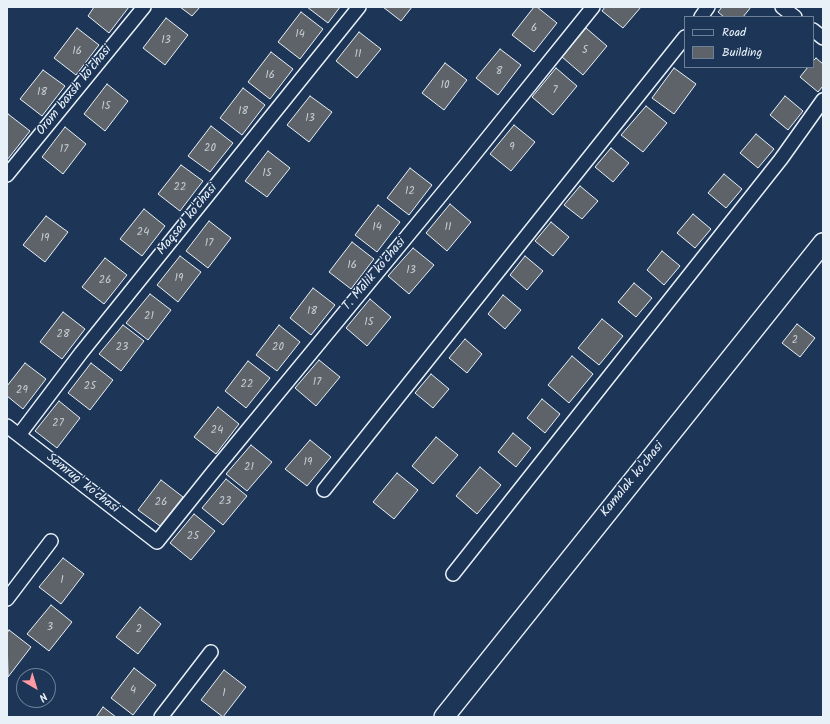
<!DOCTYPE html>
<html>
<head>
<meta charset="utf-8">
<style>
  body { margin:0 }
  #map { position:relative; width:830px; height:724px; overflow:hidden; background:#1d3557; font-family:Kalam,sans-serif }
  canvas { display:block }
  .frame { position:absolute; inset:0; border:8px solid #e8f1f8; pointer-events:none }
  .legend { position:absolute; left:684px; top:16px; width:130px; height:52px; box-sizing:border-box; background:#1d3557; border:1px solid #6e8097; margin:0; padding:5px 7px; list-style:none; font-size:12px; color:#e8f1f8 }
  .legend li { display:flex; align-items:center; gap:8px; height:20px }
  .legend b { width:20px; border:1px solid #6e8097 }
  .north { position:absolute; left:16px; top:668px; width:40px; height:40px; box-sizing:border-box; background:#1d3557; border:1px solid #6e8097; border-radius:50%; rotate:142deg; font-size:11px; font-weight:700; line-height:16px; text-align:center; color:#e8f1f8 }
  .north::after { content:''; display:block; margin:auto; width:14px; height:18px; background:#ff9aa2; clip-path:polygon(50% 0,100% 100%,50% 72%,0 100%) }
</style>
</head>
<body>
<div id="map">
<canvas width="830" height="724"></canvas>
<div class="frame"></div>
<ul class="legend">
<li><b style="height:5px;background:#1d3557"></b>Road</li>
<li><b style="height:11px;background:#5d6369"></b>Building</li>
</ul>
<div class="north">N</div>
</div>
<script>
const g = document.querySelector('canvas').getContext('2d');
g.lineJoin = 'round';
function fillPath(path, color) { g.fillStyle = color; g.fill(path, 'evenodd'); }
const toPath = rows => new Path2D(rows.map(r => 'M' + r).join(''));
function stroke(path, color, width, dash) { g.strokeStyle = color; g.lineWidth = width; g.lineCap = dash ? 'butt' : 'round'; g.setLineDash(dash || []); g.stroke(path); }
function drawText(font, color, halo, rows, align = 'center') {
  g.font = font + ' Kalam,sans-serif'; g.lineWidth = 3; g.setLineDash([]); g.textBaseline = 'middle'; g.strokeStyle = halo; g.fillStyle = color; for (const [text, x, y, turn = 0] of rows) {
    g.save(); g.translate(x, y); g.rotate((+turn || 0) * Math.PI / 180); g.textAlign = isNaN(turn) ? turn : align; if (halo) g.strokeText(text, 0, 0); g.fillText(text, 0, 0); g.restore();
  }
}
const building = toPath([
  [94,7,129,7,109,33,88,16,94,7],
  [180,7,200,7,192,16,180,7],
  [307,7,340,7,328,23,307,7],
  [383,7,412,7,401,21,383,7],
  [534,7,537,7,557,23,534,52,512,35,534,7],
  [605,7,641,7,623,28,602,11,605,7],
  [722,7,751,7,743,17,724,17,718,12,722,7],
  [301,12,323,29,300,59,278,42,301,12],
  [166,18,188,35,165,65,143,48,166,18],
  [77,28,99,45,76,75,54,58,77,28],
  [586,28,607,46,583,75,562,57,586,28],
  [359,32,381,49,357,78,336,61,359,32],
  [500,49,521,65,498,95,476,78,500,49],
  [271,52,293,69,270,99,248,82,271,52],
  [816,58,823,64,823,86,818,92,800,77,808,67,813,67,813,61,816,58],
  [445,63,467,80,444,110,422,93,445,63],
  [556,68,577,86,553,115,532,97,556,68],
  [674,68,696,84,674,114,652,98,674,68],
  [43,70,65,86,42,116,20,99,43,70],
  [107,84,128,101,105,131,84,114,107,84],
  [243,88,265,105,242,135,220,118,243,88],
  [310,96,332,112,309,142,287,125,310,96],
  [785,96,803,111,788,130,770,115,785,96],
  [646,106,667,123,643,152,621,135,646,106],
  [8,114,30,131,7,160,7,115,8,114],
  [514,125,535,142,511,171,490,154,514,125],
  [211,126,233,143,210,172,188,156,211,126],
  [65,127,86,144,63,174,42,157,65,127],
  [756,134,774,149,758,168,740,153,756,134],
  [611,148,629,163,613,182,595,167,611,148],
  [268,151,290,168,267,197,245,181,268,151],
  [181,165,203,181,180,211,158,194,181,165],
  [410,168,432,185,409,215,387,198,410,168],
  [724,174,742,189,726,208,708,193,724,174],
  [580,186,598,201,582,219,564,205,580,186],
  [450,204,471,222,447,251,426,233,450,204],
  [378,205,400,222,377,252,355,235,378,205],
  [144,209,165,226,142,256,120,239,144,209],
  [693,214,711,229,695,248,677,233,693,214],
  [46,216,68,232,45,262,23,245,46,216],
  [209,221,231,238,208,268,186,251,209,221],
  [551,222,569,237,553,256,535,241,551,222],
  [352,242,374,259,351,289,329,272,352,242],
  [413,248,434,265,409,294,388,276,413,248],
  [662,251,680,266,664,285,647,270,662,251],
  [180,256,201,272,178,302,157,285,180,256],
  [525,256,543,271,527,290,510,275,525,256],
  [105,258,127,275,104,304,82,287,105,258],
  [634,283,652,298,636,317,618,302,634,283],
  [313,288,335,305,311,335,290,318,313,288],
  [150,294,171,310,148,340,126,323,150,294],
  [503,295,521,310,505,329,488,314,503,295],
  [370,299,391,317,367,346,346,328,370,299],
  [63,312,85,329,62,359,40,342,63,312],
  [602,319,623,336,599,365,578,348,602,319],
  [797,324,815,338,800,357,782,343,797,324],
  [123,325,144,341,121,371,99,354,123,325],
  [279,325,300,342,277,371,256,355,279,325],
  [465,339,482,354,467,373,449,358,465,339],
  [572,356,593,374,569,403,548,385,572,356],
  [319,360,340,377,316,406,295,388,319,360],
  [248,361,270,378,246,408,225,391,248,361],
  [25,363,46,379,23,409,7,396,7,386,25,363],
  [91,363,113,380,90,410,68,393,91,363],
  [431,374,449,389,433,408,415,393,431,374],
  [542,399,560,414,545,433,527,418,542,399],
  [59,401,80,418,57,448,35,431,59,401],
  [218,407,239,424,216,454,194,437,218,407],
  [513,433,531,448,516,467,498,452,513,433],
  [436,437,458,455,433,484,412,466,436,437],
  [310,440,331,457,307,486,285,469,310,440],
  [251,445,272,462,247,491,226,474,251,445],
  [480,467,501,485,477,514,456,496,480,467],
  [397,473,418,490,394,519,373,502,397,473],
  [226,479,247,496,223,525,202,508,226,479],
  [161,480,183,497,160,526,138,510,161,480],
  [194,514,215,531,191,560,170,543,194,514],
  [63,558,84,574,61,604,39,587,63,558],
  [51,605,72,622,49,651,27,634,51,605],
  [140,607,161,624,138,654,116,637,140,607],
  [9,630,31,647,8,677,7,633,9,630],
  [134,668,156,685,133,715,111,698,134,668],
  [224,670,246,687,223,717,201,700,224,670],
  [103,707,116,717,96,717,103,707]
]);
fillPath(building, '#5d6369');
stroke(building, '#e8f1f8', 1);
const street = toPath([
  [782,7,795,17],
  [701,17,708,7],
  [813,30,823,38],
  [7,175,144,7],
  [7,426,157,542,213,472,465,166,593,7],
  [19,435,81,353,359,7],
  [324,490,685,37],
  [453,574,781,159,823,100],
  [7,599,51,541],
  [161,717,211,652]
]);
const secondary = toPath([
  [444,717,823,243]
]);
stroke(street, '#e8f1f8', 16);
stroke(secondary, '#e8f1f8', 22);
stroke(street, '#1d3557', 13);
stroke(secondary, '#1d3557', 19);
drawText('11px', '#c5ced4', null, [
  ["6",534,29],
  ["14",300,35],
  ["13",166,41],
  ["5",585,51],
  ["16",77,52],
  ["11",358,55],
  ["8",499,72],
  ["16",270,76],
  ["10",445,86],
  ["7",555,91],
  ["18",42,93],
  ["15",106,107],
  ["18",243,112],
  ["13",310,119],
  ["9",512,148],
  ["20",210,149],
  ["17",64,150],
  ["15",267,174],
  ["22",180,188],
  ["12",410,192],
  ["14",377,228],
  ["11",448,228],
  ["24",143,233],
  ["19",45,239],
  ["17",209,244],
  ["16",352,266],
  ["13",411,271],
  ["19",179,279],
  ["26",105,281],
  ["18",312,312],
  ["21",149,317],
  ["15",369,323],
  ["28",63,335],
  ["2",795,341],
  ["23",122,348],
  ["20",278,348],
  ["17",317,383],
  ["22",247,385],
  ["25",90,387],
  ["29",22,391],
  ["27",58,424],
  ["24",217,431],
  ["19",308,463],
  ["21",249,468],
  ["23",225,502],
  ["26",161,503],
  ["25",193,537],
  ["1",62,581],
  ["3",50,628],
  ["2",139,630],
  ["4",133,691],
  ["1",224,694]
]);
drawText('13px', '#e8f1f8', '#1d3557', [
  ["Orom baxsh ko'chasi",75,91,-51],
  ["Maqsad ko'chasi",188,220,-51],
  ["T. Malik ko'chasi",375,275,-50],
  ["Kamalak ko'chasi",633,480,-51],
  ["Semrug' ko'chasi",82,484,38]
]);
</script>
</body>
</html>
